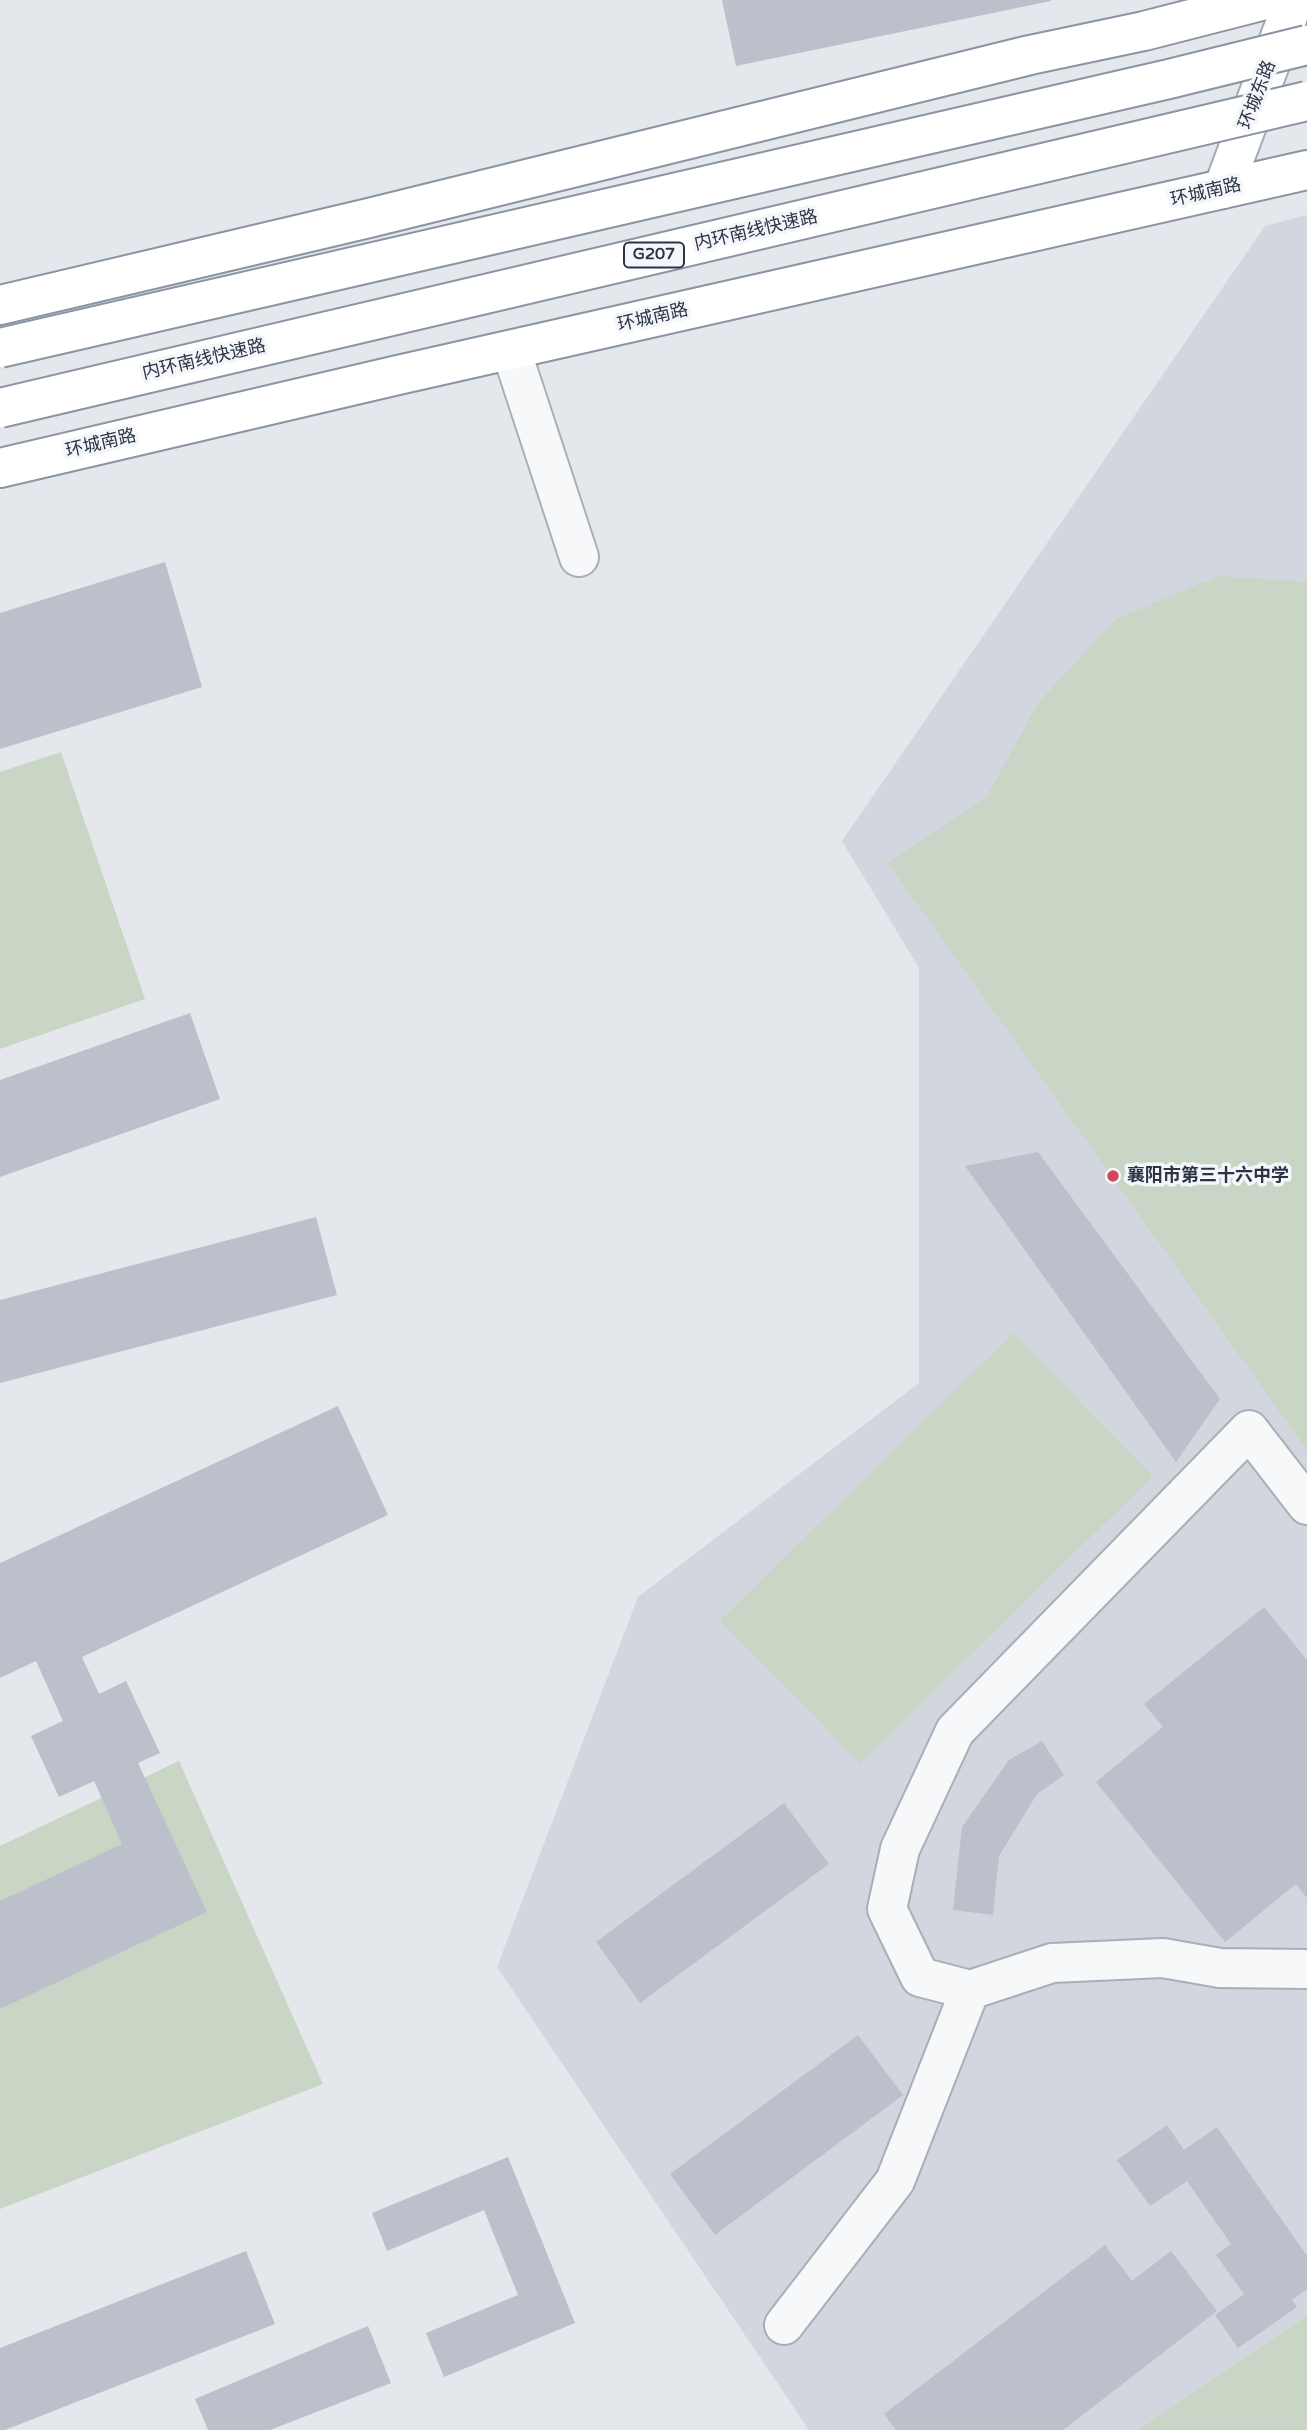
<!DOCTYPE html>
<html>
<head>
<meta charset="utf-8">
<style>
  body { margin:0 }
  canvas { display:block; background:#e4e7ec }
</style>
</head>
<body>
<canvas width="1307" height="2430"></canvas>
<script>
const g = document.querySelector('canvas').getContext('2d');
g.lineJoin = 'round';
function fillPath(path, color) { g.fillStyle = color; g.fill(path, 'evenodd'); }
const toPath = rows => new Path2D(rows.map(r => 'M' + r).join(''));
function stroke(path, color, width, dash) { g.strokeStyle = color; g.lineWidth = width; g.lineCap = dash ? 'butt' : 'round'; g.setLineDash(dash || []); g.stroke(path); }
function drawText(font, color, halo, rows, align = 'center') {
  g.font = font + ' "Varela Round","Noto Sans SC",sans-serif'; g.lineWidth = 7; g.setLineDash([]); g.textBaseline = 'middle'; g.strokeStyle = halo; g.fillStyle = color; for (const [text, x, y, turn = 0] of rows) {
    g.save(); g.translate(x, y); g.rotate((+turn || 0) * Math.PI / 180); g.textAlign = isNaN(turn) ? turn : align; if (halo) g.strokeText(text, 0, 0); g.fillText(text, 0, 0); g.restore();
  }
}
fillPath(toPath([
  [1307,215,1307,2316,1138,2430,809,2430,497,1967,638,1597,919,1383,919,968,842,841,1265,226]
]), '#d2d6de');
fillPath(toPath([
  [1218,576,1307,582,1307,1450,888,863,986,798,1038,703,1116,619],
  [61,752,145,999,0,1049,0,772],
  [1013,1333,1153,1476,860,1763,720,1621],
  [179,1761,323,2084,0,2209,0,1846],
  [1307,2316,1307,2430,1138,2430]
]), '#c9d6c5');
fillPath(toPath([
  [722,0,1051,0,1051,1,736,66],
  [165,562,202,687,0,749,0,613],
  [190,1013,220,1099,0,1177,0,1080],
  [1038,1152,1220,1399,1176,1462,965,1166],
  [316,1217,337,1295,0,1383,0,1300],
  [338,1406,388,1515,82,1657,99,1694,126,1681,160,1753,138,1763,207,1912,0,2009,0,1901,122,1844,94,1781,59,1797,31,1736,63,1721,36,1661,0,1678,0,1563],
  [1264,1607,1307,1660,1307,1898,1296,1884,1225,1942,1096,1782,1163,1727,1144,1704],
  [1042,1741,1064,1775,1037,1794,999,1856,993,1915,953,1910,962,1827,1009,1760],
  [784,1803,829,1864,640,2003,596,1942],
  [858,2035,903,2095,715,2235,670,2174],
  [1167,2125,1184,2150,1217,2127,1307,2256,1307,2289,1292,2300,1297,2307,1238,2348,1215,2315,1244,2294,1216,2255,1231,2244,1187,2181,1150,2206,1117,2160],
  [508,2157,575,2323,444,2377,426,2333,518,2295,484,2210,387,2251,372,2213],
  [1105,2245,1132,2281,1171,2251,1217,2311,1063,2430,896,2430,884,2414],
  [246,2251,275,2324,5,2430,0,2430,0,2348],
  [368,2326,391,2383,270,2430,208,2430,195,2399]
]), '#bbc0ca');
const minor = toPath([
  [511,350,579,557],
  [1307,1505,1249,1430,955,1731,900,1849,887,1909,920,1977,970,1990,1052,1963,1163,1958,1220,1968,1307,1969],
  [784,2325,895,2181,970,1990]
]);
const major = toPath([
  [1223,189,1294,0]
]);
const highway = toPath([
  [0,305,369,218,1030,55,1144,31,1265,0],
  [0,468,398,375,1307,170]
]);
stroke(minor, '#a9aeb7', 42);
stroke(major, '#a3abb8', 42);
stroke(highway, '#8b94a3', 42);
stroke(minor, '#f7f8fa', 38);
stroke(major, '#fff', 38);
stroke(highway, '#fff', 38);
const highwayBridge = toPath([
  [0,348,1169,79,1307,45],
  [0,408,1307,101]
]);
stroke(highwayBridge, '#8b94a3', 42, []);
stroke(highwayBridge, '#fff', 38);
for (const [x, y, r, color] of [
  [1113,1176,7,"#d1495b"]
]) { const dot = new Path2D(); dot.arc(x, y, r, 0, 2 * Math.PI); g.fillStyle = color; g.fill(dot); stroke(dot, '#f4f6f9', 2.5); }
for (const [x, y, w] of [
  [654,255,60]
]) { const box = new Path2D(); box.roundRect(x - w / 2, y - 12.5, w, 25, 5); g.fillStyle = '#f4f6f9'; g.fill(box); stroke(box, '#2b3445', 2); }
drawText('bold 16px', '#2b3445', null, [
  ["G207",654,255]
]);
drawText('18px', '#2b3445', '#f4f6f9', [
  ["环城东路",1258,95,-69],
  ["环城南路",1206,193,-13],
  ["内环南线快速路",756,231,-13],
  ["环城南路",653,318,-13],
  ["内环南线快速路",204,360,-13],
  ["环城南路",101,444,-13]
]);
drawText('bold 18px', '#2b3445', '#f4f6f9', [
  ["襄阳市第三十六中学",1127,1176]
], 'left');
</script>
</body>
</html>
